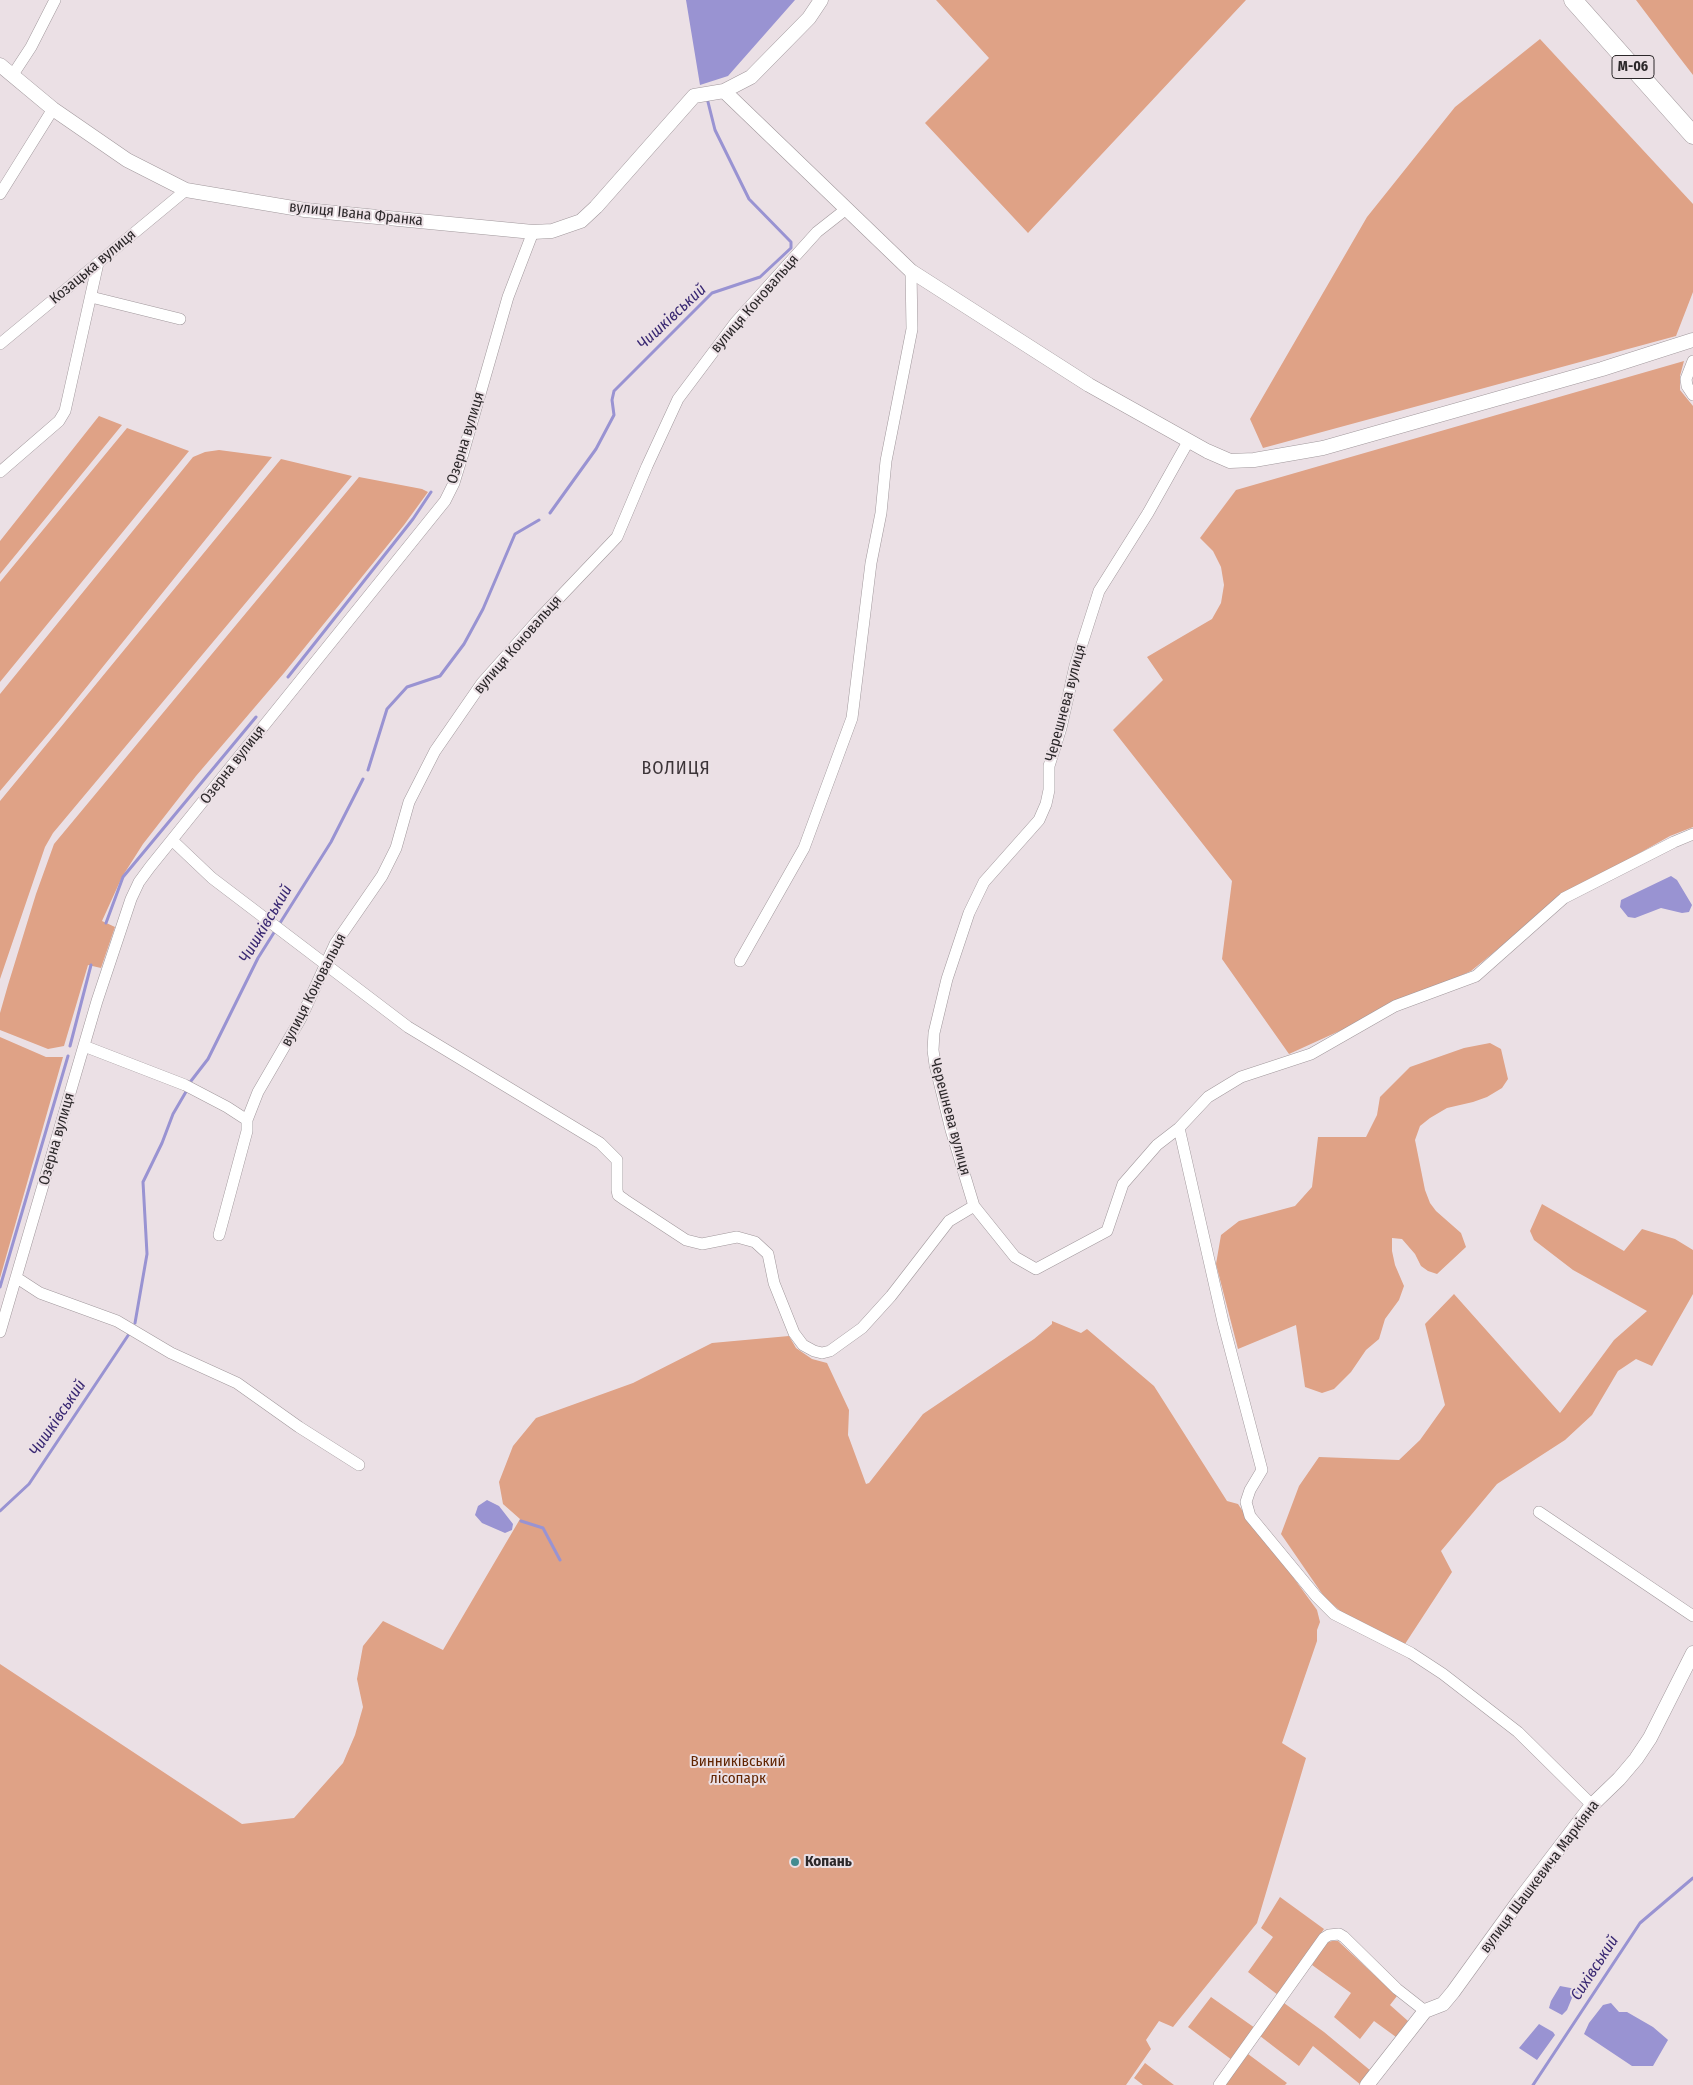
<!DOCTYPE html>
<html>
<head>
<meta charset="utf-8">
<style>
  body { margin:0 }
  canvas { display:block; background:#ebe0e5 }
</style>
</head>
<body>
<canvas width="1693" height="2085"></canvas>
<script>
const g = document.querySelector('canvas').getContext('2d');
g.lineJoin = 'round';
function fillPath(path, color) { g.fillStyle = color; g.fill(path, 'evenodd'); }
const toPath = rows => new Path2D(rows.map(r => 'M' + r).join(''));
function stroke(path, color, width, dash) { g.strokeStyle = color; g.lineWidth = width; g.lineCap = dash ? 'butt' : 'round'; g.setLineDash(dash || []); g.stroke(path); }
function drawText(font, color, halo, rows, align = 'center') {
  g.font = font + ' "Fira Sans Condensed",sans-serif'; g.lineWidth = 4; g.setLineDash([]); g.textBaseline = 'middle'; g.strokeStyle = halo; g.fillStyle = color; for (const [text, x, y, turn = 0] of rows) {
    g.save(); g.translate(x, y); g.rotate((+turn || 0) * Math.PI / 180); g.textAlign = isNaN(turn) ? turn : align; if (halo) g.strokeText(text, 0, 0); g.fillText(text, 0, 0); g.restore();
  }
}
fillPath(toPath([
  [936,0,1246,0,1028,233,925,123,989,58],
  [1636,0,1693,0,1693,75,1676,53],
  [1540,39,1693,204,1693,292,1676,336,1263,448,1250,419,1367,217,1455,107],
  [1684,361,1680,376,1680,390,1693,406,1693,827,1670,836,1563,896,1471,971,1289,1054,1222,959,1232,881,1113,730,1163,680,1147,657,1212,619,1221,603,1224,585,1221,567,1213,551,1200,538,1236,490],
  [99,416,122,425,0,574,0,541],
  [127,428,189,451,0,682,0,582],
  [219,450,272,457,60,720,0,791,0,694,193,457,205,452],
  [281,459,352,476,53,833,45,847,0,979,0,801],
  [359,477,422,489,428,492,404,525,284,673,196,776,143,844,122,877,102,921,115,927,101,968,88,965,64,1046,48,1049,0,1030,0,1013,8,985,36,894,54,844],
  [0,1037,46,1057,63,1057,0,1278],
  [1490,1043,1501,1049,1508,1079,1502,1088,1487,1097,1473,1102,1447,1108,1430,1118,1420,1126,1415,1140,1425,1190,1430,1203,1436,1211,1461,1233,1466,1247,1437,1274,1428,1271,1421,1266,1415,1254,1402,1239,1392,1238,1392,1251,1395,1265,1404,1286,1399,1300,1385,1319,1379,1339,1366,1350,1351,1372,1334,1389,1322,1393,1305,1387,1296,1325,1238,1349,1216,1264,1221,1235,1239,1221,1295,1206,1312,1187,1318,1137,1366,1137,1377,1115,1380,1097,1410,1067,1464,1048],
  [1542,1204,1624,1251,1642,1229,1675,1239,1693,1250,1693,1294,1652,1366,1636,1359,1618,1371,1592,1415,1565,1440,1497,1484,1441,1551,1452,1572,1405,1644,1345,1615,1325,1598,1281,1534,1299,1486,1319,1457,1399,1460,1420,1440,1445,1405,1425,1324,1454,1294,1560,1413,1614,1340,1647,1311,1573,1270,1534,1240,1530,1231],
  [1052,1321,1081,1333,1087,1329,1154,1386,1227,1501,1238,1504,1242,1510,1245,1511,1317,1610,1320,1622,1317,1630,1317,1641,1282,1743,1306,1758,1257,1923,1173,2027,1159,2021,1146,2040,1151,2049,1126,2085,0,2085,0,1664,242,1824,294,1818,343,1763,355,1735,363,1707,357,1679,363,1646,383,1621,443,1650,520,1519,503,1504,499,1482,513,1446,536,1418,633,1383,712,1343,789,1336,796,1348,812,1359,827,1363,849,1410,848,1435,866,1484,869,1483,923,1414,1034,1339,1052,1324],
  [1280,1897,1324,1929,1278,1995,1248,1972,1273,1937,1261,1928],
  [1332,1941,1338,1941,1397,1996,1390,2005,1408,2021,1396,2037,1374,2021,1360,2039,1334,2017,1351,1993,1312,1965,1326,1943],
  [1211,1997,1255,2028,1232,2060,1188,2027],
  [1284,2003,1324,2032,1371,2071,1361,2085,1313,2046,1299,2066,1260,2036],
  [1248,2054,1287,2083,1285,2085,1225,2085],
  [1145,2063,1174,2085,1143,2085,1134,2078]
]), '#dfa286');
fillPath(toPath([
  [686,0,795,0,728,76,700,85],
  [1671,876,1677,880,1692,905,1689,912,1682,913,1661,908,1635,918,1628,917,1620,907,1621,900],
  [487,1500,499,1506,513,1524,512,1530,505,1533,482,1523,475,1515,478,1506],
  [1560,1986,1576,1989,1579,1994,1574,1993,1567,2010,1562,2015,1549,2008,1551,2001],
  [1611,2003,1619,2012,1627,2012,1653,2027,1667,2039,1668,2040,1653,2066,1632,2066,1584,2034,1589,2023,1603,2005],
  [1539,2024,1553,2032,1555,2035,1537,2060,1519,2048]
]), '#9993d2');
stroke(toPath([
  [550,513,596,449,614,415,612,400,614,391,712,293,760,277,791,248,791,242,749,199,715,130,707,98],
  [288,677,413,519,431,492],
  [368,770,387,709,407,687,440,676,464,644,483,609,515,534,539,520],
  [106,923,123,877,256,717],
  [70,1046,91,965],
  [191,1081,208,1059,258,958,331,842,363,779],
  [0,1287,68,1056],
  [135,1323,147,1254,143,1182,162,1143,173,1114,187,1090],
  [0,1511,29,1484,129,1334],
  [521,1521,543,1528,560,1560],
  [1533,2085,1640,1923,1693,1878]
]), '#9993d2', 3);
const minor = toPath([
  [12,76,31,47,55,0],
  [0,194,53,109],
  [91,297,180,319],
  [0,344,186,190],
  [1693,361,1686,379,1687,386,1693,395],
  [1189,440,1148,513,1099,591,1075,666,1061,728,1049,766,1049,790,1046,804,1039,820,984,882,969,913,947,979,934,1033,933,1050,935,1065,951,1130,974,1206,1015,1257,1036,1269,1107,1231,1123,1184,1157,1145,1179,1128,1208,1097,1241,1077,1311,1054,1395,1006,1476,976,1564,898,1674,842,1693,834],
  [0,472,59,421,65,411,98,263],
  [173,841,212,878,408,1027,600,1143,617,1160,617,1190,618,1195,625,1200,686,1240,702,1244,737,1237,755,1242,768,1254,774,1283,794,1333,803,1345,814,1351,822,1353,830,1351,862,1328,891,1296,949,1221,974,1206],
  [740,961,804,848,852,718,871,563,881,513,886,461,912,329,911,271],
  [84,1046,185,1085,227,1107,247,1120],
  [1179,1128,1223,1322,1262,1470,1250,1490,1246,1502,1250,1516,1316,1596,1334,1614,1411,1653,1443,1674,1518,1732,1592,1805],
  [219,1235,247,1131,247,1120,258,1092,301,1018,335,944,382,876,396,848,409,802,435,751,482,683,538,620,617,537,647,466,678,399,735,323,817,232,845,210],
  [17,1278,40,1293,117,1321,171,1353,237,1383,299,1427,359,1465],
  [0,1332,97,1001,131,899,139,882,150,867,445,501,454,483,462,457,508,297,533,232],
  [1539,1512,1693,1616],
  [1219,2085,1324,1938,1329,1935,1339,1934,1344,1937,1397,1989,1425,2011]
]);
const tertiary = toPath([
  [0,65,53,109,127,160,186,190,305,210,533,232,552,231,581,221,596,207,694,96,724,91,751,77,809,18,821,0],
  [724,91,911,271,1089,385,1207,451,1230,461,1254,460,1323,448,1602,369,1693,340],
  [1367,2085,1425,2011,1443,2004,1453,1992,1521,1898,1592,1805,1619,1779,1636,1759,1650,1738,1693,1653]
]);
const trunk = toPath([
  [1573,0,1693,135]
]);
stroke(minor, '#a1989c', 12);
stroke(tertiary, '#a1989c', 15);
stroke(trunk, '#a1989c', 19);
stroke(minor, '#fff', 11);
stroke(tertiary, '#fff', 14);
stroke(trunk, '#fff', 18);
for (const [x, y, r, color] of [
  [795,1862,5,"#438b90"]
]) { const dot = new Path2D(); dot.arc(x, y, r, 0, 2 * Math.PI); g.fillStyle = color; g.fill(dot); stroke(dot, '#ebe0e5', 2); }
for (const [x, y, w] of [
  [1633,67,42]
]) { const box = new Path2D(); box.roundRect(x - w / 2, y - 11.5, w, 23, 4); g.fillStyle = '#ebe0e5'; g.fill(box); stroke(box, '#2c282a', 1); }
drawText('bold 14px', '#2c282a', null, [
  ["М-06",1633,67]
]);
drawText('15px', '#2c282a', '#ebe0e5', [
  ["вулиця Івана Франка",356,214,6],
  ["Козацька вулиця",93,267,-40],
  ["вулиця Коновальця",755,304,-49],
  ["Озерна вулиця",466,438,-73],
  ["вулиця Коновальця",518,645,-49],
  ["Черешнева вулиця",1066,703,-75],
  ["Озерна вулиця",233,765,-52],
  ["вулиця Коновальця",314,990,-63],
  ["Черешнева вулиця",950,1117,75],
  ["Озерна вулиця",57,1139,-74],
  ["вулиця Шашкевича Маркіяна",1540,1877,-53]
]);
drawText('15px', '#612401', '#ebe0e5', [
  ["Винниківський",738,1762],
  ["лісопарк",738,1779]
]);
drawText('bold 15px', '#2c282a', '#ebe0e5', [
  ["Копань",805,1862]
], 'left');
drawText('italic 16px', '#382772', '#ebe0e5', [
  ["Чишківський",672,317,-43],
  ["Чишківський",266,924,-59],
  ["Чишківський",58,1418,-56],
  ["Сихівський",1595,1968,-57]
]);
g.letterSpacing = '1px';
drawText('18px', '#3c3438', '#ebe0e5', [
  ["ВОЛИЦЯ",676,769]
]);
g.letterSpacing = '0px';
</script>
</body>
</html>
